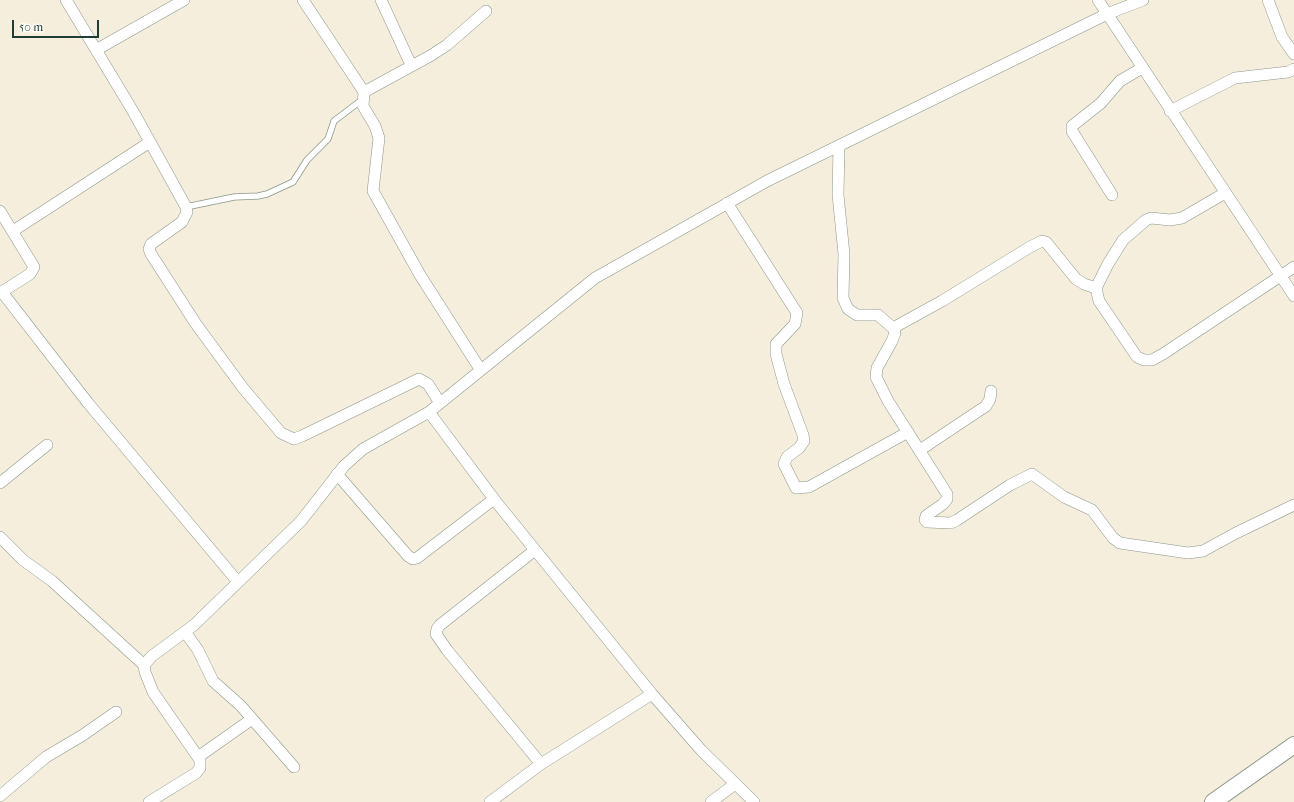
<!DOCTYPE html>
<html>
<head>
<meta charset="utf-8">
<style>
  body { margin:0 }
  #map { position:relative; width:1294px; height:802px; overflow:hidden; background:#f5eedc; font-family:"IM FELL French Canon",serif }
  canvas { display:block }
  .scale { position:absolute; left:12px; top:20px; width:87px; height:18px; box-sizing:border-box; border:2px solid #1f3d34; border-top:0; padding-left:5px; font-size:12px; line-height:14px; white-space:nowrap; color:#1f3d34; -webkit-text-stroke:3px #fdfcf7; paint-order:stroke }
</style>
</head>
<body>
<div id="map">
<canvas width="1294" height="802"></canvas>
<div class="scale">50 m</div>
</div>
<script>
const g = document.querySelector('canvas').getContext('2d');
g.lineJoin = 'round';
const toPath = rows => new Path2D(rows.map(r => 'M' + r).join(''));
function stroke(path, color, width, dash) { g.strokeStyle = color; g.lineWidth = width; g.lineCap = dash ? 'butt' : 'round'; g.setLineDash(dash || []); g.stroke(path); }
const lane = toPath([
  [186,207,234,197,258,196,267,194,293,182,307,160,328,139,334,121,363,99]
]);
const street = toPath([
  [66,0,134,113,186,207,187,212,182,222,151,244,149,249,151,254,196,324,243,388,281,433,294,439,302,436,419,379,428,384,440,403],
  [303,0,364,92,363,106,375,126,379,138,373,191,420,275,480,369],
  [381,0,411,65],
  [1098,0,1294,296],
  [1268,0,1282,37,1294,54],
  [96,50,184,0],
  [364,92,430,56,447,45,486,11],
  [1170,111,1235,78,1288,72,1294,69],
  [839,146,838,195,844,254,843,298,848,309,857,315,878,315,893,328,895,333,892,341,877,368,876,377,888,401,947,494,947,499,943,504,926,516,925,520,927,522,951,523,957,520,1010,485,1032,474,1064,497,1092,510,1113,538,1120,543,1188,553,1203,551,1236,533,1294,505],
  [1225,193,1182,218,1170,220,1151,218,1146,220,1123,240,1108,264,1096,288,1099,301,1137,357,1144,360,1152,360,1163,354,1294,267],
  [1112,195,1072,131,1072,126,1101,103,1120,81,1142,68],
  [727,203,797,313,795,324,776,344,776,354,784,384,803,435,804,441,799,448,787,457,784,464,796,488,809,487,908,432],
  [0,211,34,267,30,274,0,293],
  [13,231,150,142],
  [2,292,88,403,238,582],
  [893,328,942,301,1030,247,1042,241,1046,242,1076,279,1084,284,1096,288],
  [429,412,497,503,652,694,701,750,754,802],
  [920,450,986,406,990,399,991,391],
  [337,474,408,556,413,559,417,558,494,499],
  [0,483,47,445],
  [0,537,23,560,52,581,144,665],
  [535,550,440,625,437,629,436,634,447,650,541,764],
  [185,632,198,650,213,681,241,706,294,767],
  [198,757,252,719],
  [0,796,46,757,83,735,116,712],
  [149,802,196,773,200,768,200,760,153,692,145,672,144,665,152,656,194,625,301,521,344,466,363,449,429,412,595,278,767,181,1107,14,1143,0],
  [490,802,541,764,652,694],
  [711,802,735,784]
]);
const secondary = toPath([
  [1213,802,1294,745]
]);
stroke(lane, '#8a9688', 7);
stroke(street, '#8a9688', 12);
stroke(secondary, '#8a9688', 18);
stroke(lane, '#fff', 5.5);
stroke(street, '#fff', 11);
stroke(secondary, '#fff', 16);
</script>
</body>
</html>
